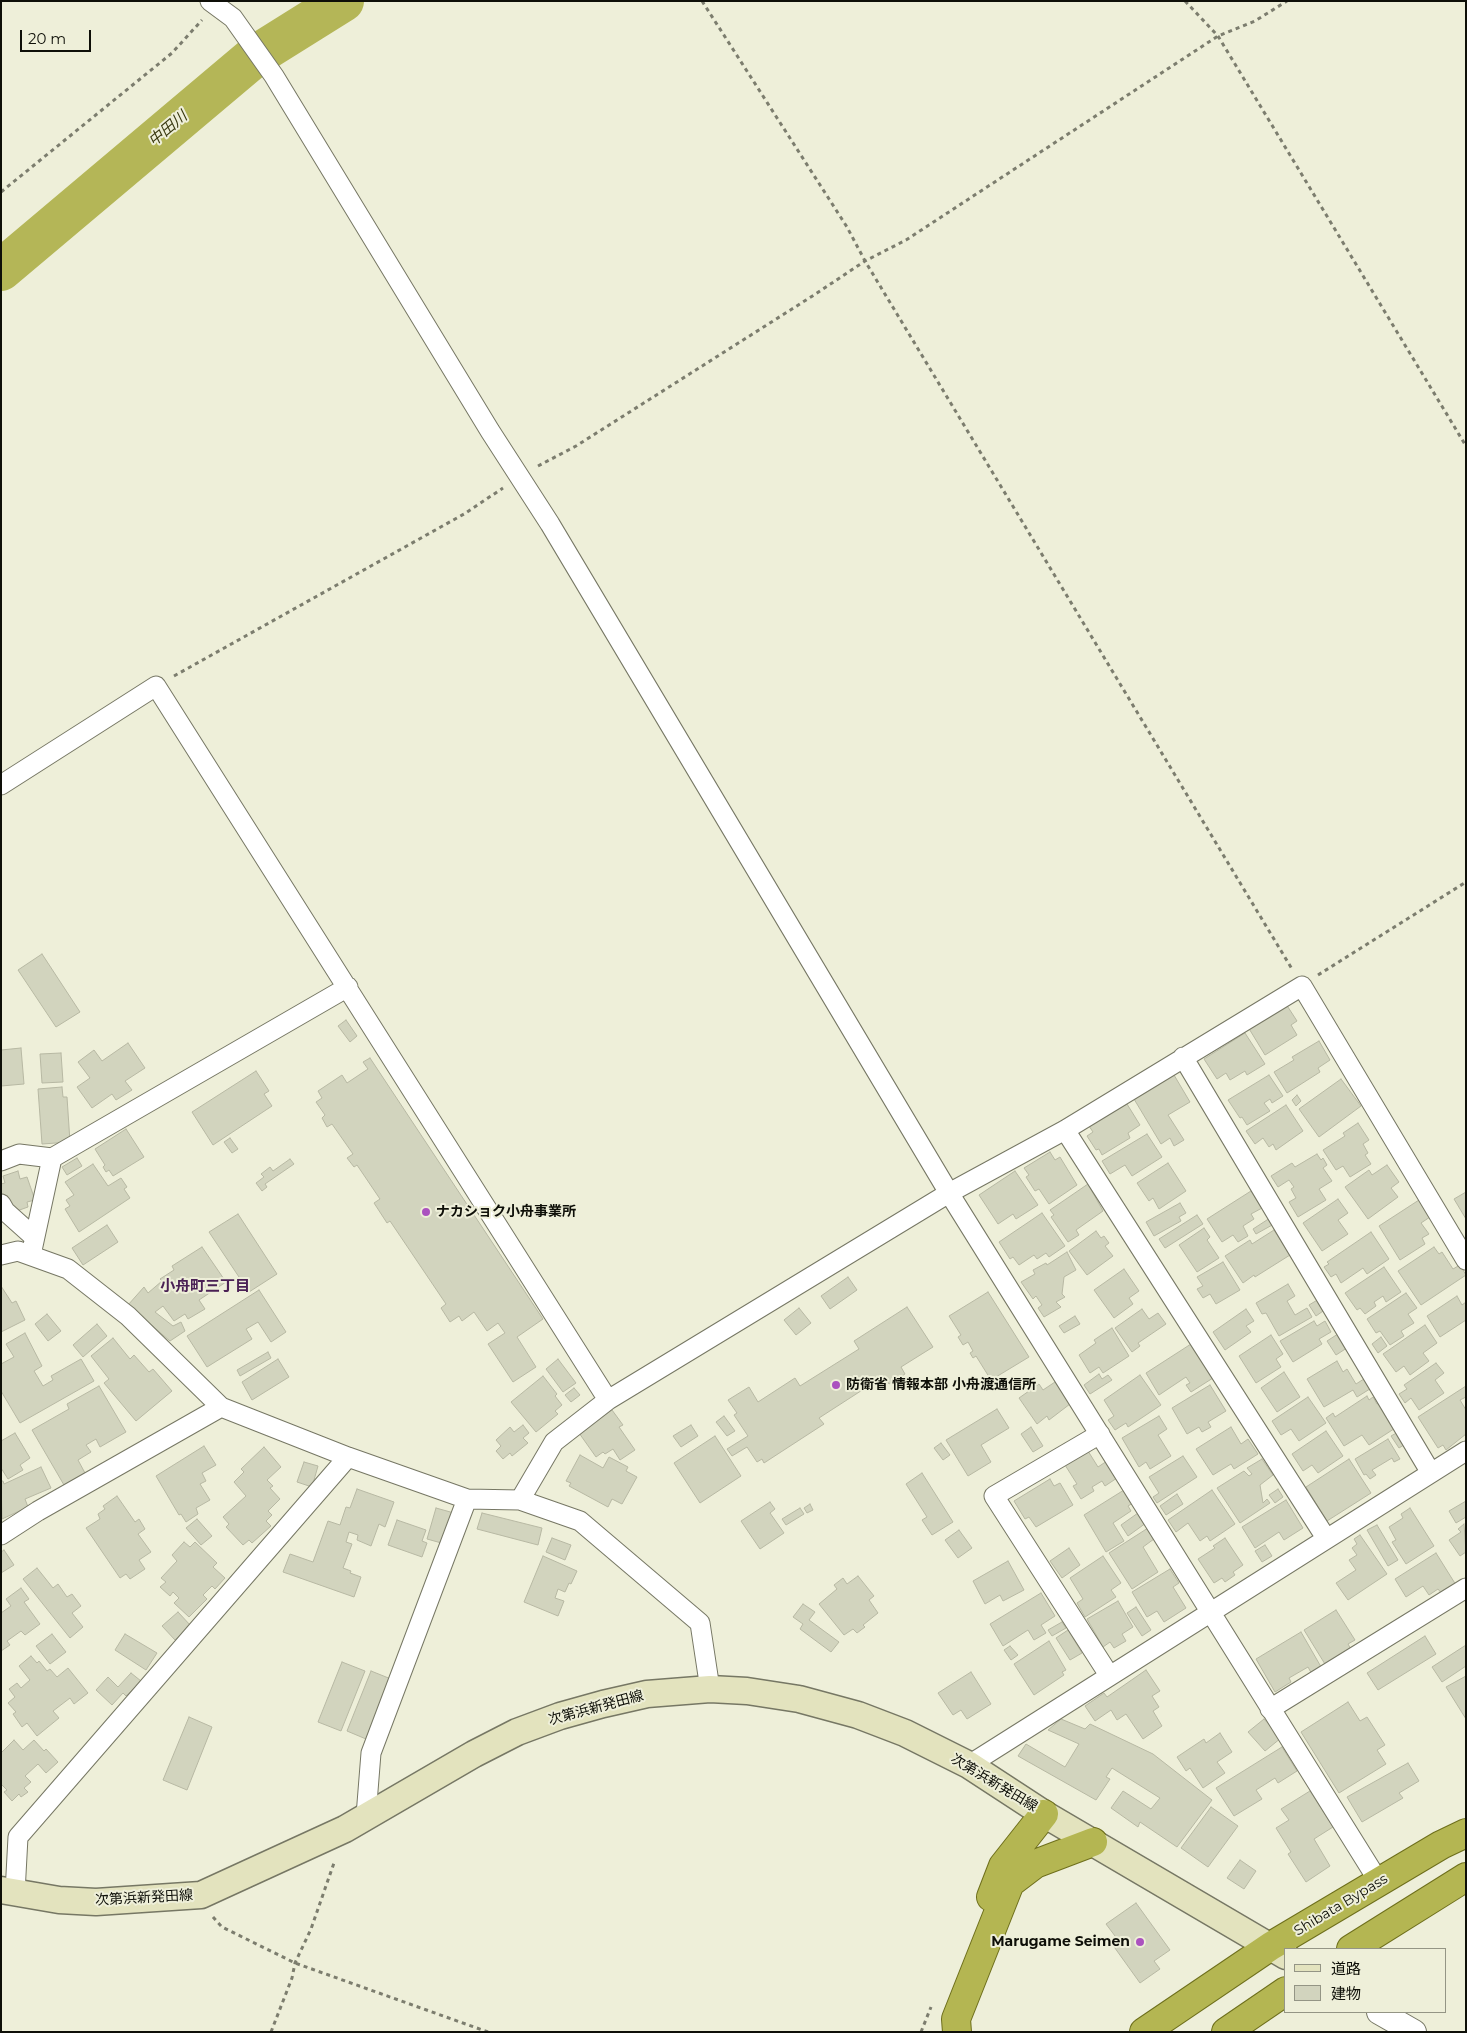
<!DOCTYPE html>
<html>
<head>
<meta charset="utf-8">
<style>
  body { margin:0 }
  #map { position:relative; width:1467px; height:2033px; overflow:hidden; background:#eeefd9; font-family:Montserrat,"Noto Sans JP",sans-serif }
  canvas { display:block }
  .frame { position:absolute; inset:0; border:2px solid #0e0f08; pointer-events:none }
  .legend { position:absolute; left:1284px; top:1948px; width:162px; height:65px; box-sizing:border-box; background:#eeefd9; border:1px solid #949585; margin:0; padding:6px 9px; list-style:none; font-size:15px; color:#0e0f08 }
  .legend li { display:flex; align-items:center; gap:10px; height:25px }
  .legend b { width:25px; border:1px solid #949585 }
  .scale { position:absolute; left:20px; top:30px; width:71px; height:22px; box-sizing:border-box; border:2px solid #0e0f08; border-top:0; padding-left:6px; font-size:15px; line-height:18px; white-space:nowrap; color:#0e0f08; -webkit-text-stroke:4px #eeefd9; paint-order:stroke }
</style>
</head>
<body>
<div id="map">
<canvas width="1467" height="2033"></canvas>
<div class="frame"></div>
<ul class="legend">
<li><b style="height:6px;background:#e3e3be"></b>道路</li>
<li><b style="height:14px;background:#d2d4be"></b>建物</li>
</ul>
<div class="scale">20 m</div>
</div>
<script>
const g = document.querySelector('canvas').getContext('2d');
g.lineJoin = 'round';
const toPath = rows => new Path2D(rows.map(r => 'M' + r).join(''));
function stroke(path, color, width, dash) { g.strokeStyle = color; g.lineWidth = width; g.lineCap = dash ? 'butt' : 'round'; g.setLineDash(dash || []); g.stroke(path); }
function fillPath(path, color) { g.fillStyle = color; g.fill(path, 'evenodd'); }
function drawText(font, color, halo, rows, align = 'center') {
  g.font = font + ' Montserrat,"Noto Sans JP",sans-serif'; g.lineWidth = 4; g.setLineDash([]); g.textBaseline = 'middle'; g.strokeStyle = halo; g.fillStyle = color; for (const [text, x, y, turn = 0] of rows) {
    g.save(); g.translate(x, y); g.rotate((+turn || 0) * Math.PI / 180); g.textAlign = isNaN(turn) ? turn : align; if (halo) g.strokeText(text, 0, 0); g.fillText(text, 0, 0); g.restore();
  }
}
stroke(toPath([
  [1,270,255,56,343,1]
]), '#b4b657', 42);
const building = toPath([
  [42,954,80,1012,56,1027,18,970,42,954],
  [1286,1004,1297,1021,1291,1025,1297,1035,1265,1055,1248,1027,1286,1004],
  [346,1020,357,1036,350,1042,338,1026,346,1020],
  [1245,1033,1265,1064,1247,1075,1245,1071,1230,1080,1226,1073,1217,1079,1204,1059,1245,1033],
  [1319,1041,1330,1060,1318,1068,1320,1072,1287,1093,1274,1072,1294,1060,1292,1057,1319,1041],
  [128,1043,145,1068,125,1081,132,1090,116,1100,112,1094,92,1108,77,1087,90,1078,78,1062,94,1050,102,1061,128,1043],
  [21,1048,24,1084,1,1086,1,1050,21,1048],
  [61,1053,63,1082,42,1083,40,1054,61,1053],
  [370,1058,543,1319,517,1337,536,1367,513,1382,488,1344,505,1333,498,1323,487,1331,474,1312,462,1321,459,1316,450,1322,441,1308,446,1304,390,1221,387,1223,374,1203,380,1199,357,1165,354,1167,347,1158,353,1154,332,1124,327,1127,322,1118,325,1115,316,1102,322,1098,318,1091,342,1075,347,1083,368,1069,363,1062,370,1058],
  [256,1071,269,1091,264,1094,272,1106,213,1145,192,1112,256,1071],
  [1174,1075,1190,1102,1168,1115,1184,1140,1174,1146,1170,1138,1161,1144,1134,1099,1174,1075],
  [1269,1075,1283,1096,1272,1103,1270,1099,1264,1103,1270,1111,1247,1125,1242,1117,1240,1118,1228,1100,1269,1075],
  [1341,1079,1361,1106,1319,1137,1299,1109,1341,1079],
  [62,1087,63,1097,67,1097,70,1142,42,1144,38,1089,62,1087],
  [1297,1095,1301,1101,1296,1106,1292,1100,1297,1095],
  [1127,1104,1140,1125,1128,1133,1130,1138,1102,1155,1099,1149,1096,1150,1087,1136,1093,1132,1089,1126,1127,1104],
  [1286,1105,1303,1131,1276,1150,1273,1144,1269,1147,1263,1138,1255,1144,1246,1131,1286,1105],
  [1358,1123,1369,1140,1363,1144,1368,1153,1365,1155,1371,1164,1350,1177,1343,1166,1336,1170,1323,1150,1345,1136,1343,1133,1358,1123],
  [126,1129,144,1157,113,1176,109,1170,106,1172,103,1167,105,1165,95,1149,126,1129],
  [1147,1134,1162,1157,1132,1176,1125,1165,1110,1174,1102,1161,1147,1134],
  [230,1138,238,1149,232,1153,224,1142,230,1138],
  [1050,1152,1055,1160,1060,1157,1077,1185,1049,1204,1039,1189,1035,1191,1026,1177,1029,1175,1024,1168,1050,1152],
  [1317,1154,1321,1160,1323,1158,1327,1165,1323,1168,1332,1181,1319,1189,1326,1200,1298,1217,1289,1202,1296,1198,1291,1189,1294,1187,1289,1180,1278,1187,1271,1176,1292,1163,1295,1167,1317,1154],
  [77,1158,82,1166,67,1175,62,1167,77,1158],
  [290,1159,294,1164,265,1184,267,1187,262,1191,256,1183,264,1177,261,1174,270,1167,273,1171,290,1159],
  [1168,1163,1186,1191,1159,1209,1153,1198,1149,1201,1137,1183,1168,1163],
  [93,1164,108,1186,121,1178,127,1187,124,1189,130,1198,79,1232,65,1209,70,1206,66,1200,74,1195,65,1182,93,1164],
  [1387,1165,1399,1182,1391,1188,1398,1197,1368,1219,1345,1187,1369,1170,1372,1175,1387,1165],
  [18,1171,20,1179,27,1177,35,1200,27,1202,28,1207,14,1212,7,1208,1,1191,1,1184,5,1183,3,1176,18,1171],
  [1015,1171,1038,1205,1016,1219,1013,1214,998,1224,979,1195,1015,1171],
  [1088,1184,1103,1211,1076,1230,1079,1235,1068,1242,1051,1217,1054,1215,1050,1210,1088,1184],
  [1251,1191,1262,1208,1251,1214,1254,1219,1243,1226,1248,1236,1238,1242,1233,1235,1222,1242,1207,1219,1251,1191],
  [1466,1192,1466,1219,1454,1199,1466,1192],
  [1338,1199,1348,1213,1338,1220,1348,1234,1322,1251,1303,1223,1338,1199],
  [1419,1200,1430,1217,1421,1223,1429,1234,1422,1238,1425,1244,1400,1260,1379,1226,1419,1200],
  [1180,1203,1186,1213,1179,1217,1181,1221,1154,1236,1146,1222,1180,1203],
  [1042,1213,1065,1246,1049,1257,1046,1253,1037,1259,1034,1255,1019,1265,1013,1257,1010,1259,999,1242,1042,1213],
  [238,1214,277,1274,249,1292,209,1232,238,1214],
  [1197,1215,1203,1224,1165,1248,1159,1239,1197,1215],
  [1270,1218,1274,1224,1256,1234,1253,1229,1270,1218],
  [107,1225,118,1242,83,1265,72,1248,107,1225],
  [1204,1228,1210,1237,1207,1240,1219,1258,1197,1272,1179,1245,1204,1228],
  [1274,1230,1290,1255,1255,1277,1254,1275,1243,1283,1225,1256,1250,1240,1252,1244,1274,1230],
  [1096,1231,1101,1238,1104,1236,1109,1243,1105,1246,1113,1256,1087,1275,1069,1251,1096,1231],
  [1371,1232,1389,1259,1367,1274,1363,1268,1341,1283,1336,1274,1331,1277,1324,1267,1329,1264,1327,1262,1371,1232],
  [202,1247,226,1282,199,1300,205,1309,188,1319,185,1314,174,1321,163,1306,155,1312,173,1326,181,1322,185,1331,170,1341,128,1305,144,1287,148,1293,162,1281,160,1279,174,1270,172,1266,202,1247],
  [1434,1247,1439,1254,1442,1252,1453,1269,1460,1265,1466,1275,1421,1305,1398,1271,1434,1247],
  [1067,1252,1076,1270,1064,1277,1062,1294,1065,1297,1056,1302,1061,1307,1044,1317,1038,1308,1042,1305,1036,1296,1033,1299,1021,1282,1035,1274,1033,1270,1046,1263,1047,1265,1067,1252],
  [1223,1262,1240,1290,1216,1304,1210,1294,1203,1298,1197,1289,1203,1286,1197,1277,1223,1262],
  [1384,1267,1401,1292,1386,1302,1383,1296,1374,1302,1376,1306,1365,1314,1360,1308,1357,1310,1345,1293,1384,1267],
  [1124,1269,1139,1291,1129,1298,1133,1304,1114,1318,1094,1290,1124,1269],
  [848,1277,857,1290,830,1309,821,1296,848,1277],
  [1288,1284,1295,1296,1287,1301,1295,1315,1307,1308,1312,1317,1279,1336,1266,1313,1262,1314,1256,1303,1288,1284],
  [1,1286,12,1303,16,1301,25,1320,1,1332,1,1286],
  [259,1290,286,1332,271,1342,258,1322,246,1329,252,1339,207,1367,187,1336,259,1290],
  [988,1292,1029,1357,991,1380,976,1356,973,1358,970,1353,973,1351,968,1342,963,1345,958,1337,961,1335,949,1316,988,1292],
  [1406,1293,1417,1308,1408,1314,1414,1323,1401,1331,1404,1336,1390,1345,1380,1331,1376,1333,1367,1319,1406,1293],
  [1457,1296,1462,1305,1466,1302,1466,1320,1440,1337,1427,1316,1457,1296],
  [1319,1299,1326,1309,1316,1316,1309,1305,1319,1299],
  [907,1307,933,1347,901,1367,905,1374,889,1384,884,1376,819,1418,824,1424,764,1463,762,1459,757,1462,747,1447,732,1456,727,1449,748,1436,734,1415,737,1413,728,1400,749,1387,758,1402,795,1378,800,1386,859,1349,854,1341,907,1307],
  [799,1308,811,1323,796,1335,784,1320,799,1308],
  [1142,1309,1149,1319,1158,1313,1166,1324,1138,1343,1140,1346,1132,1352,1115,1328,1142,1309],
  [1246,1309,1254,1321,1246,1326,1251,1332,1225,1350,1213,1332,1246,1309],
  [47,1314,61,1331,48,1341,35,1324,47,1314],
  [1075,1316,1080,1324,1064,1333,1059,1326,1075,1316],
  [1314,1321,1317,1326,1325,1321,1331,1332,1319,1339,1322,1344,1293,1362,1280,1341,1314,1321],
  [97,1324,107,1336,83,1357,73,1345,97,1324],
  [1425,1325,1437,1343,1423,1353,1429,1361,1410,1375,1404,1366,1396,1372,1383,1354,1425,1325],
  [1112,1328,1129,1356,1103,1373,1099,1367,1090,1373,1079,1355,1096,1343,1094,1340,1112,1328],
  [1341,1332,1350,1346,1336,1355,1327,1341,1341,1332],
  [25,1333,42,1366,34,1371,43,1386,53,1380,51,1376,81,1359,94,1381,20,1423,1,1391,1,1364,14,1357,6,1344,25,1333],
  [1271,1335,1283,1354,1276,1359,1281,1367,1256,1383,1239,1356,1271,1335],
  [1381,1337,1387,1346,1378,1353,1372,1344,1381,1337],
  [113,1338,130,1359,134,1355,149,1372,153,1369,172,1391,136,1421,104,1383,109,1379,91,1356,113,1338],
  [1191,1344,1213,1378,1191,1392,1186,1385,1190,1383,1186,1377,1159,1395,1146,1373,1191,1344],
  [268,1352,271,1358,240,1376,237,1370,268,1352],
  [278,1359,289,1377,252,1400,242,1382,278,1359],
  [558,1359,576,1383,563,1392,546,1369,558,1359],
  [1337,1361,1343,1372,1347,1369,1356,1384,1367,1377,1373,1387,1357,1397,1353,1390,1324,1407,1307,1379,1337,1361],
  [1436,1363,1444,1373,1435,1380,1444,1393,1419,1410,1411,1398,1405,1403,1399,1394,1407,1389,1404,1385,1436,1363],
  [1284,1372,1300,1397,1277,1412,1261,1388,1284,1372],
  [1099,1374,1102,1379,1108,1375,1112,1380,1090,1394,1084,1385,1099,1374],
  [1140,1375,1161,1405,1128,1427,1126,1423,1115,1430,1108,1420,1114,1416,1104,1400,1140,1375],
  [543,1376,557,1394,555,1396,562,1405,555,1411,558,1414,536,1432,511,1402,543,1376],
  [1055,1382,1070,1404,1049,1420,1047,1416,1037,1424,1019,1398,1039,1384,1043,1390,1055,1382],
  [1210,1385,1226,1411,1208,1422,1211,1427,1202,1432,1199,1427,1187,1434,1172,1408,1210,1385],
  [99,1386,126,1432,100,1447,96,1439,86,1445,91,1452,78,1460,85,1473,64,1485,32,1430,69,1409,67,1404,99,1386],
  [1466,1386,1466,1397,1460,1400,1466,1410,1466,1434,1446,1450,1443,1445,1438,1448,1418,1417,1466,1386],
  [574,1388,580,1395,571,1402,565,1395,574,1388],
  [1367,1396,1369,1400,1373,1397,1377,1404,1383,1401,1400,1425,1369,1445,1362,1435,1344,1446,1326,1418,1333,1413,1335,1417,1367,1396],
  [1308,1397,1326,1423,1299,1441,1291,1429,1281,1435,1272,1421,1308,1397],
  [997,1409,1009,1428,981,1445,991,1462,968,1476,946,1440,997,1409],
  [612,1410,623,1425,619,1427,635,1450,620,1460,613,1449,605,1454,603,1452,596,1457,579,1433,612,1410],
  [724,1416,735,1431,727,1436,716,1422,724,1416],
  [1159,1416,1167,1429,1158,1435,1171,1456,1150,1469,1146,1462,1139,1467,1122,1438,1159,1416],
  [523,1425,529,1433,523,1438,528,1443,512,1456,510,1453,503,1459,496,1451,501,1446,496,1440,510,1427,514,1432,523,1425],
  [691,1425,698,1436,681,1447,673,1436,691,1425],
  [1031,1427,1043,1446,1033,1452,1021,1434,1031,1427],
  [1231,1427,1241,1444,1248,1439,1258,1454,1234,1469,1231,1464,1213,1475,1196,1449,1231,1427],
  [1326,1431,1343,1456,1318,1473,1312,1465,1303,1471,1292,1454,1326,1431],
  [1400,1431,1407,1443,1399,1448,1391,1436,1400,1431],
  [15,1433,30,1458,20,1465,23,1470,8,1479,1,1468,1,1441,15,1433],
  [715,1436,741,1476,700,1503,674,1463,715,1436],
  [1388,1439,1400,1459,1394,1462,1392,1458,1372,1470,1376,1475,1370,1479,1366,1474,1364,1475,1355,1459,1388,1439],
  [941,1443,950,1455,943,1460,934,1448,941,1443],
  [204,1446,216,1465,202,1473,206,1481,200,1484,210,1500,196,1508,198,1514,186,1522,181,1514,179,1515,156,1476,204,1446],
  [264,1447,281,1467,267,1480,273,1486,270,1488,280,1499,268,1511,272,1515,266,1521,271,1526,252,1543,249,1540,243,1545,226,1527,229,1524,223,1517,246,1496,234,1482,244,1472,241,1469,264,1447],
  [1088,1451,1098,1467,1107,1461,1117,1478,1105,1486,1102,1481,1092,1487,1094,1491,1081,1499,1073,1486,1077,1484,1065,1465,1088,1451],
  [580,1455,603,1468,609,1457,628,1467,626,1471,637,1477,622,1504,612,1499,608,1507,569,1486,571,1483,566,1481,580,1455],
  [1183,1456,1197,1477,1157,1503,1153,1497,1159,1493,1149,1477,1183,1456],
  [1262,1459,1273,1475,1260,1485,1263,1503,1267,1499,1270,1503,1240,1523,1217,1488,1244,1471,1249,1476,1252,1474,1247,1468,1262,1459],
  [1349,1459,1371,1493,1327,1521,1306,1487,1349,1459],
  [304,1462,318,1466,312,1487,297,1482,304,1462],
  [41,1467,51,1488,25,1499,28,1507,2,1519,1,1481,3,1481,4,1484,41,1467],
  [922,1473,953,1522,932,1535,922,1520,927,1517,906,1484,922,1473],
  [1050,1479,1054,1486,1060,1483,1073,1505,1036,1527,1029,1517,1025,1519,1014,1501,1050,1479],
  [357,1489,394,1502,385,1527,379,1524,371,1546,357,1540,358,1535,349,1532,346,1542,352,1544,343,1568,351,1571,350,1573,361,1577,354,1597,283,1572,290,1554,313,1562,328,1521,340,1525,346,1507,350,1508,357,1489],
  [1278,1489,1283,1497,1275,1503,1269,1495,1278,1489],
  [1124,1490,1133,1503,1128,1506,1131,1511,1113,1523,1124,1541,1106,1552,1084,1515,1124,1490],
  [1212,1490,1235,1524,1210,1541,1207,1536,1200,1541,1188,1523,1176,1532,1168,1520,1212,1490],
  [1177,1494,1183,1504,1166,1515,1160,1506,1177,1494],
  [117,1496,135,1522,139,1519,145,1529,138,1534,151,1552,139,1560,145,1569,130,1579,126,1574,120,1578,86,1528,100,1519,98,1514,105,1509,103,1506,117,1496],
  [1286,1500,1303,1528,1284,1540,1279,1532,1255,1548,1242,1527,1286,1500],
  [1466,1501,1466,1517,1456,1523,1449,1511,1466,1501],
  [770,1502,775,1509,770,1513,784,1533,760,1549,741,1521,770,1502],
  [810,1504,813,1510,807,1513,804,1508,810,1504],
  [436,1508,454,1513,445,1544,427,1539,436,1508],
  [800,1508,804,1514,786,1525,782,1519,800,1508],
  [1410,1508,1434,1546,1406,1564,1392,1542,1396,1540,1389,1527,1403,1518,1401,1514,1410,1508],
  [482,1513,542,1528,538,1545,477,1529,482,1513],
  [1138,1513,1146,1523,1128,1536,1121,1525,1138,1513],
  [197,1519,212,1536,201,1545,186,1528,197,1519],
  [397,1520,426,1530,422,1541,427,1543,422,1557,388,1545,397,1520],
  [1464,1524,1466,1552,1460,1556,1449,1540,1461,1532,1458,1529,1464,1524],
  [1377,1525,1398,1560,1388,1566,1367,1530,1377,1525],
  [1148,1528,1154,1539,1143,1547,1158,1572,1132,1589,1109,1553,1148,1528],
  [959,1530,972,1548,958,1558,945,1540,959,1530],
  [1360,1535,1387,1574,1348,1600,1336,1583,1356,1570,1349,1560,1357,1555,1352,1548,1357,1544,1354,1539,1360,1535],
  [552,1538,571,1545,565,1560,546,1552,552,1538],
  [1225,1538,1243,1565,1233,1572,1235,1575,1225,1582,1222,1578,1214,1583,1198,1559,1215,1548,1213,1546,1225,1538],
  [184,1542,190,1547,195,1542,217,1563,213,1567,225,1578,215,1589,212,1586,203,1595,207,1599,189,1617,174,1603,179,1598,173,1592,170,1596,160,1587,166,1582,161,1578,177,1561,172,1555,184,1542],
  [1265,1545,1272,1556,1262,1562,1255,1551,1265,1545],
  [1069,1548,1080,1565,1062,1578,1050,1561,1069,1548],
  [4,1550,14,1565,1,1573,1,1552,4,1550],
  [1436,1553,1456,1585,1442,1594,1438,1589,1429,1595,1423,1586,1406,1597,1395,1579,1436,1553],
  [543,1556,577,1571,571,1584,569,1583,565,1592,558,1589,555,1598,564,1601,558,1616,524,1602,543,1556],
  [1103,1556,1121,1583,1111,1590,1116,1597,1085,1617,1077,1603,1083,1599,1070,1578,1103,1556],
  [1008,1561,1024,1590,1003,1601,1000,1595,985,1604,973,1581,1008,1561],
  [37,1568,53,1588,58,1584,67,1597,72,1594,81,1606,72,1613,83,1627,70,1638,23,1579,37,1568],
  [1170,1569,1179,1583,1173,1587,1186,1608,1164,1622,1157,1611,1147,1617,1132,1592,1170,1569],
  [858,1576,874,1596,869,1600,878,1613,863,1625,865,1627,857,1633,853,1629,844,1635,819,1604,837,1589,834,1585,843,1578,847,1584,858,1576],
  [21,1588,29,1599,24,1602,40,1624,25,1635,21,1631,7,1641,10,1645,1,1651,1,1613,11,1606,6,1599,21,1588],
  [1041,1593,1055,1616,1041,1625,1046,1633,1034,1640,1028,1630,1003,1646,990,1624,1041,1593],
  [1118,1601,1133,1627,1122,1634,1126,1641,1114,1648,1110,1642,1103,1647,1087,1619,1118,1601],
  [803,1604,815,1612,809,1620,839,1642,831,1652,800,1629,803,1624,793,1617,803,1604],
  [1136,1607,1151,1630,1142,1636,1127,1613,1136,1607],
  [1336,1610,1355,1640,1348,1644,1353,1653,1328,1669,1304,1630,1336,1610],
  [178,1612,191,1626,175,1640,162,1626,178,1612],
  [1062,1622,1066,1628,1052,1636,1048,1630,1062,1622],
  [1068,1630,1082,1653,1070,1660,1056,1638,1068,1630],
  [1301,1632,1324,1672,1314,1678,1308,1667,1289,1678,1291,1682,1275,1692,1256,1659,1301,1632],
  [52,1634,66,1652,50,1664,36,1646,52,1634],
  [125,1634,157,1653,146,1670,115,1650,125,1634],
  [1425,1636,1436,1654,1378,1690,1367,1673,1425,1636],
  [1049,1641,1066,1670,1062,1672,1064,1675,1034,1695,1014,1664,1049,1641],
  [1466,1645,1466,1666,1442,1682,1432,1667,1466,1645],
  [1010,1646,1018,1655,1011,1660,1004,1650,1010,1646],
  [31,1656,37,1663,39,1661,47,1671,50,1669,57,1677,68,1668,88,1693,74,1704,70,1698,53,1711,59,1718,37,1736,27,1723,22,1727,13,1714,16,1712,8,1703,15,1697,9,1689,17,1683,21,1688,30,1680,19,1666,31,1656],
  [342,1662,365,1671,341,1731,318,1722,342,1662],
  [1146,1670,1160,1691,1152,1696,1159,1707,1153,1711,1162,1726,1143,1739,1126,1714,1117,1720,1111,1710,1095,1721,1085,1706,1104,1693,1107,1697,1146,1670],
  [371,1671,391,1679,366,1739,347,1731,371,1671],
  [971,1672,991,1704,967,1719,961,1710,953,1715,938,1693,971,1672],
  [131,1673,141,1681,126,1696,123,1693,112,1705,96,1690,108,1677,118,1687,131,1673],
  [1466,1676,1466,1719,1446,1687,1466,1676],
  [1348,1702,1360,1721,1367,1717,1385,1745,1377,1750,1386,1764,1339,1793,1301,1732,1348,1702],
  [189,1717,212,1727,187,1790,163,1780,189,1717],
  [1061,1719,1085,1729,1090,1724,1153,1754,1212,1800,1177,1847,1140,1822,1138,1827,1111,1808,1123,1791,1151,1809,1160,1798,1112,1768,1106,1777,1110,1779,1096,1800,1018,1756,1026,1744,1065,1767,1079,1744,1048,1730,1061,1719],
  [1264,1719,1281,1738,1265,1751,1248,1732,1264,1719],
  [1220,1733,1232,1752,1217,1762,1225,1773,1203,1788,1190,1768,1186,1771,1177,1757,1204,1739,1206,1743,1220,1733],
  [14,1740,23,1750,34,1740,44,1751,46,1749,58,1762,46,1773,38,1764,25,1776,31,1782,24,1788,28,1792,21,1797,19,1794,12,1801,4,1792,7,1790,1,1784,1,1753,14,1740],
  [1282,1747,1297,1771,1278,1783,1275,1778,1256,1790,1262,1799,1234,1816,1216,1788,1282,1747],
  [1408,1763,1419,1781,1399,1793,1403,1798,1362,1822,1347,1797,1408,1763],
  [1310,1791,1333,1827,1314,1839,1330,1866,1306,1882,1288,1854,1291,1852,1276,1828,1289,1820,1281,1809,1310,1791],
  [1211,1807,1238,1826,1208,1867,1181,1848,1211,1807],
  [1240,1860,1256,1871,1244,1889,1227,1878,1240,1860],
  [1136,1903,1170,1950,1154,1961,1160,1969,1140,1983,1112,1944,1118,1940,1106,1924,1136,1903]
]);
fillPath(building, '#d2d4be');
stroke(building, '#b7b8a3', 1);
const minor = toPath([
  [210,1,233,18,274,76,490,431,550,524,949,1193,1379,1882],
  [1,785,156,686,608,1400],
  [1183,1057,1431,1473],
  [1065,1130,1326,1538],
  [1,1161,19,1154,52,1158],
  [1,1204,5,1211,34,1237],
  [1,1255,18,1251,68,1269,128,1316,221,1407,348,1457,467,1499,520,1500,580,1521,700,1623,710,1689],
  [31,1255,52,1158,348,987],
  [1100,1434,994,1496,1109,1675],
  [520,1500,554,1442,608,1400,949,1193,1065,1130,1302,986,1466,1260],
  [1,1535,38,1511,221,1407],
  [1270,1709,1466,1588],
  [969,1765,1466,1451],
  [366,1816,371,1753,467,1499],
  [15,1893,18,1837,348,1457]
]);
const tertiary = toPath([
  [1379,2012,1414,2032]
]);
const secondary = toPath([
  [1,1890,59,1900,96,1902,201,1895,345,1829,474,1754,517,1732,560,1716,603,1704,647,1694,710,1689,747,1691,799,1699,858,1715,905,1733,969,1765,1044,1814,1286,1956]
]);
const trunk = toPath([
  [991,1897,1003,1866,1044,1814],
  [1351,1949,1466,1877],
  [957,2032,956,2019,1010,1883,1035,1864,1093,1842],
  [1144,2032,1271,1946,1441,1845,1466,1833],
  [1226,2032,1286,1991]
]);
stroke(minor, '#767764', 21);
stroke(tertiary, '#767764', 26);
stroke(secondary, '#767764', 29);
stroke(trunk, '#6e6f1c', 30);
stroke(toPath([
  [702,1,847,227,865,261,1292,969],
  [1185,1,1218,36,1466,446],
  [1,192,172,53,202,20],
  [538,466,576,446,814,295,865,261,906,240,1218,36,1255,21,1287,1],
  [174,676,464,514,503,488],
  [1318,975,1466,882],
  [213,1917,222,1927,295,1963,488,2032],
  [271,2032,292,1978,295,1963,311,1929,335,1860],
  [921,2032,931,2007]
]), '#7c7d6e', 3, [4, 4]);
stroke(minor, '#fff', 19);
stroke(tertiary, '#fff', 24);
stroke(secondary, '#e3e3be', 26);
stroke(trunk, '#b4b652', 28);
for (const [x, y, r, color] of [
  [426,1212,5,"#ab52bf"],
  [836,1385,5,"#ab52bf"],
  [1140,1942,5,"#ab52bf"]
]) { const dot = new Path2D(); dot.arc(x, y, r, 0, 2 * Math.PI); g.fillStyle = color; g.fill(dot); stroke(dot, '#eeefd9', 2); }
drawText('bold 14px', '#0e0f08', '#eeefd9', [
  ["ナカショク小舟事業所",436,1212],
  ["防衛省 情報本部 小舟渡通信所",846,1385],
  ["Marugame Seimen",1130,1942,"right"]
], 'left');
drawText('14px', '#0e0f08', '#eeefd9', [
  ["次第浜新発田線",596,1708,-15],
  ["次第浜新発田線",994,1783,31],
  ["次第浜新発田線",144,1898,-3],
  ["Shibata Bypass",1341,1905,-31]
]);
drawText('italic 15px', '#38380f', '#eeefd9', [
  ["中田川",168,129,-40]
]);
drawText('bold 15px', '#4a2054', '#eeefd9', [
  ["小舟町三丁目",205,1287]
]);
</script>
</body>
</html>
